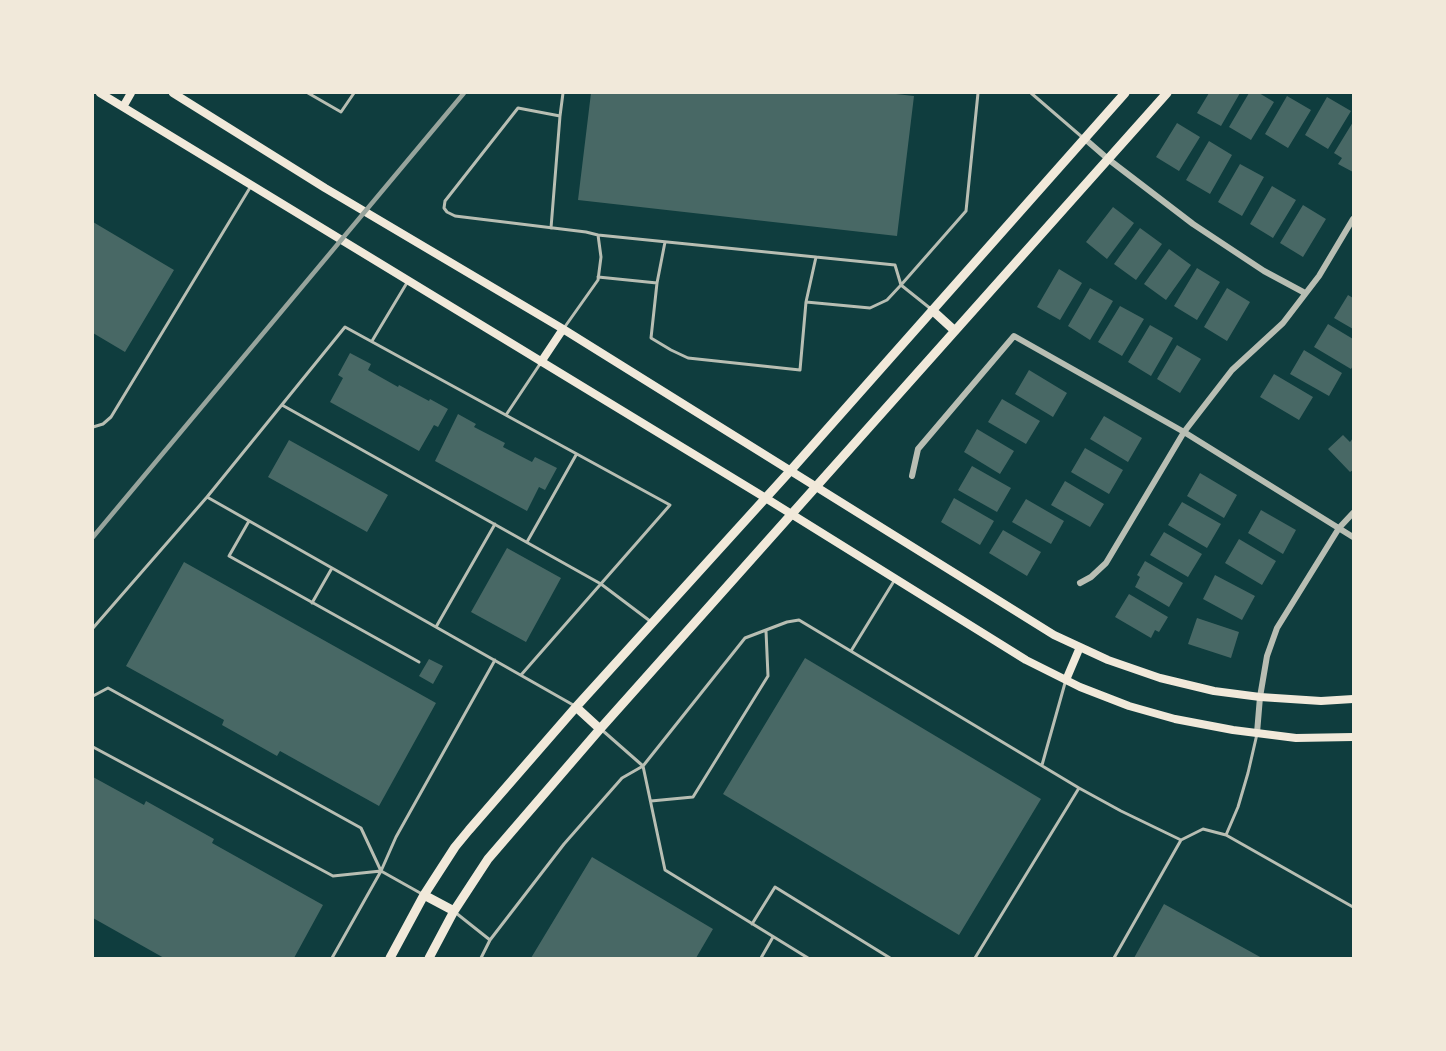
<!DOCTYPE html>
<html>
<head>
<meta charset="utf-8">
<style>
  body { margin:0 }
  #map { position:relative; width:1446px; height:1051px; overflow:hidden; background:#0f3d3e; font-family:"Asap Condensed",sans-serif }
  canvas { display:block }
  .frame { position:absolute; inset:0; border:94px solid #f1e9da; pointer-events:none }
</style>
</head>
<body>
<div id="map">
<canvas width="1446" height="1051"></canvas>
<div class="frame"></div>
</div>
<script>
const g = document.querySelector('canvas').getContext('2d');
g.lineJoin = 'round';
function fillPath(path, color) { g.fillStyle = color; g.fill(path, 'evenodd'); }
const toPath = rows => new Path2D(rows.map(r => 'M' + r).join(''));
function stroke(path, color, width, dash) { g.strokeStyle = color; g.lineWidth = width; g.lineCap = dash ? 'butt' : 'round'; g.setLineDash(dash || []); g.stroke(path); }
fillPath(toPath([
  [591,93,887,93,914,96,897,236,578,200],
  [1209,93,1240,93,1221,126,1197,113],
  [1249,93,1259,93,1274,102,1251,140,1229,127],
  [1287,96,1311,110,1288,148,1265,134],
  [1327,97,1351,111,1328,149,1305,135],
  [1353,122,1353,172,1338,164,1342,158,1334,153],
  [1177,123,1200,137,1179,171,1156,157],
  [1209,141,1232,155,1210,194,1186,180],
  [1240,164,1264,177,1242,216,1218,202],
  [1272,186,1296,200,1273,238,1250,224],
  [1303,205,1326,219,1303,257,1280,243],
  [1113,207,1134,223,1107,259,1086,242],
  [93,222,174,270,125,352,93,333],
  [1140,228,1162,244,1136,280,1114,264],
  [1169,249,1191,265,1166,300,1144,284],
  [1197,268,1220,282,1197,320,1174,306],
  [1059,269,1082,283,1060,320,1037,307],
  [1090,288,1113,301,1090,340,1068,326],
  [1227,288,1250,302,1227,341,1204,327],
  [1348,295,1353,298,1353,329,1334,318],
  [1120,306,1144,319,1122,356,1098,342],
  [1328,324,1353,339,1353,366,1351,369,1314,347],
  [1150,325,1173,338,1151,376,1128,362],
  [1177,345,1201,359,1180,393,1157,379],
  [1304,350,1342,373,1329,396,1290,374],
  [350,353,371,364,368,370,398,387,399,385,429,401,430,399,448,409,438,427,434,425,419,451,330,402,343,378,338,375],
  [1029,370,1067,393,1053,417,1015,394],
  [1274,374,1313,397,1299,420,1260,397],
  [1002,399,1040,421,1026,444,988,422],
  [458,414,476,424,474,427,505,443,503,447,532,462,535,457,557,468,545,490,539,487,527,511,435,461],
  [1104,416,1142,438,1128,462,1090,439],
  [977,429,1014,451,1000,474,964,452],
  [1343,435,1350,442,1353,438,1353,470,1350,472,1328,449],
  [289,440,388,495,367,532,268,477],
  [1085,448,1123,470,1109,494,1071,472],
  [972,466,1011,488,997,512,958,490],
  [1200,473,1237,495,1224,518,1187,496],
  [1065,481,1104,504,1090,527,1051,505],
  [954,498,994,521,980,545,941,522],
  [1026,499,1064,521,1051,544,1012,522],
  [1182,502,1221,524,1207,548,1168,525],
  [1261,510,1296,530,1283,554,1248,533],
  [1003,530,1041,552,1027,576,989,553],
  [1164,532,1202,554,1188,577,1150,555],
  [1239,539,1276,561,1262,585,1225,563],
  [507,548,561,578,526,642,471,612],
  [1145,561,1183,583,1169,607,1135,587,1140,577,1137,575],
  [184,562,436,703,379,806,280,751,277,756,222,725,224,720,126,666],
  [1215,575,1255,596,1242,620,1203,599],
  [1129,594,1168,617,1159,632,1155,630,1151,638,1115,617],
  [1197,618,1239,632,1231,658,1188,644],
  [805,658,1041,799,959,935,723,794],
  [429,659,443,666,433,684,419,676],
  [93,777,144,805,146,801,214,839,212,843,323,905,294,958,164,958,93,918],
  [592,857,713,929,696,958,531,958],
  [1164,904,1262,958,1134,958]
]), '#486865');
stroke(toPath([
  [308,93,341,112,354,93],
  [563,93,560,116,518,108,445,201,444,208,447,212,455,216,586,232,598,235,601,257,598,280,564,328],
  [1031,93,1082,137],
  [551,228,560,116],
  [598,235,895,265,901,285,887,300,870,308,806,302,800,370,688,358,671,350,651,338,657,283,598,277],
  [657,283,665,242],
  [806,302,816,257],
  [931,309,901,285,966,211,978,93],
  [372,341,408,281],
  [282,405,601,584,650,621],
  [506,415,540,364],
  [93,427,103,424,111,417,251,186],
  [207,497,345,327,670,505,521,675],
  [249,521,229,556,419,662],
  [527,542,576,455],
  [312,603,332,568],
  [436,627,495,524],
  [93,628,207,497,575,706],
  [851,651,894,581],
  [93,696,108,688,361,828,381,871,422,894],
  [602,730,643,766,665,870,808,958],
  [93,747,333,876,381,871],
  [1042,765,1065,683],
  [1079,788,1121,811,1181,840],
  [651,801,693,797,768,676,766,631],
  [1226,835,1238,807,1248,773,1257,734],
  [456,913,490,940],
  [752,924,775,887,890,958],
  [332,958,381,871,396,837,495,660],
  [481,958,490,940,564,844,622,778,643,766,745,638,787,622,799,620,1079,788,975,958],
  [761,958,773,937],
  [1114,958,1181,840,1203,829,1226,835,1353,907]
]), '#b8beb3', 3);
stroke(toPath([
  [1085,139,1108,159,1193,224,1264,271,1305,293],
  [912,476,918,449,1014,336,1184,432,1353,537],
  [1080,583,1091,577,1106,563,1184,432,1232,370,1283,323,1319,276,1353,219],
  [1257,733,1260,697,1267,656,1277,628,1339,528,1353,513]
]), '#b8beb3', 6);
stroke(toPath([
  [100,93,764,497,1026,660,1080,687,1129,706,1175,719,1233,730,1296,738,1353,737],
  [173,93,325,188,563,329,1054,635,1108,660,1160,678,1214,691,1260,697,1321,701,1353,699],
  [123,107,131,93],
  [541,362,563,329],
  [1066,680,1080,647]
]), '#f1e9da', 8);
stroke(toPath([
  [932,310,955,331],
  [576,707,600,729],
  [424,895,454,911],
  [390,958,424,895,455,847,469,830,576,707,791,470,1125,93],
  [429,958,454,911,488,859,600,729,1167,93]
]), '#f1e9da', 9);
stroke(toPath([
  [93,537,464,93]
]), '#97a49c', 4.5);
</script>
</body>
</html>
